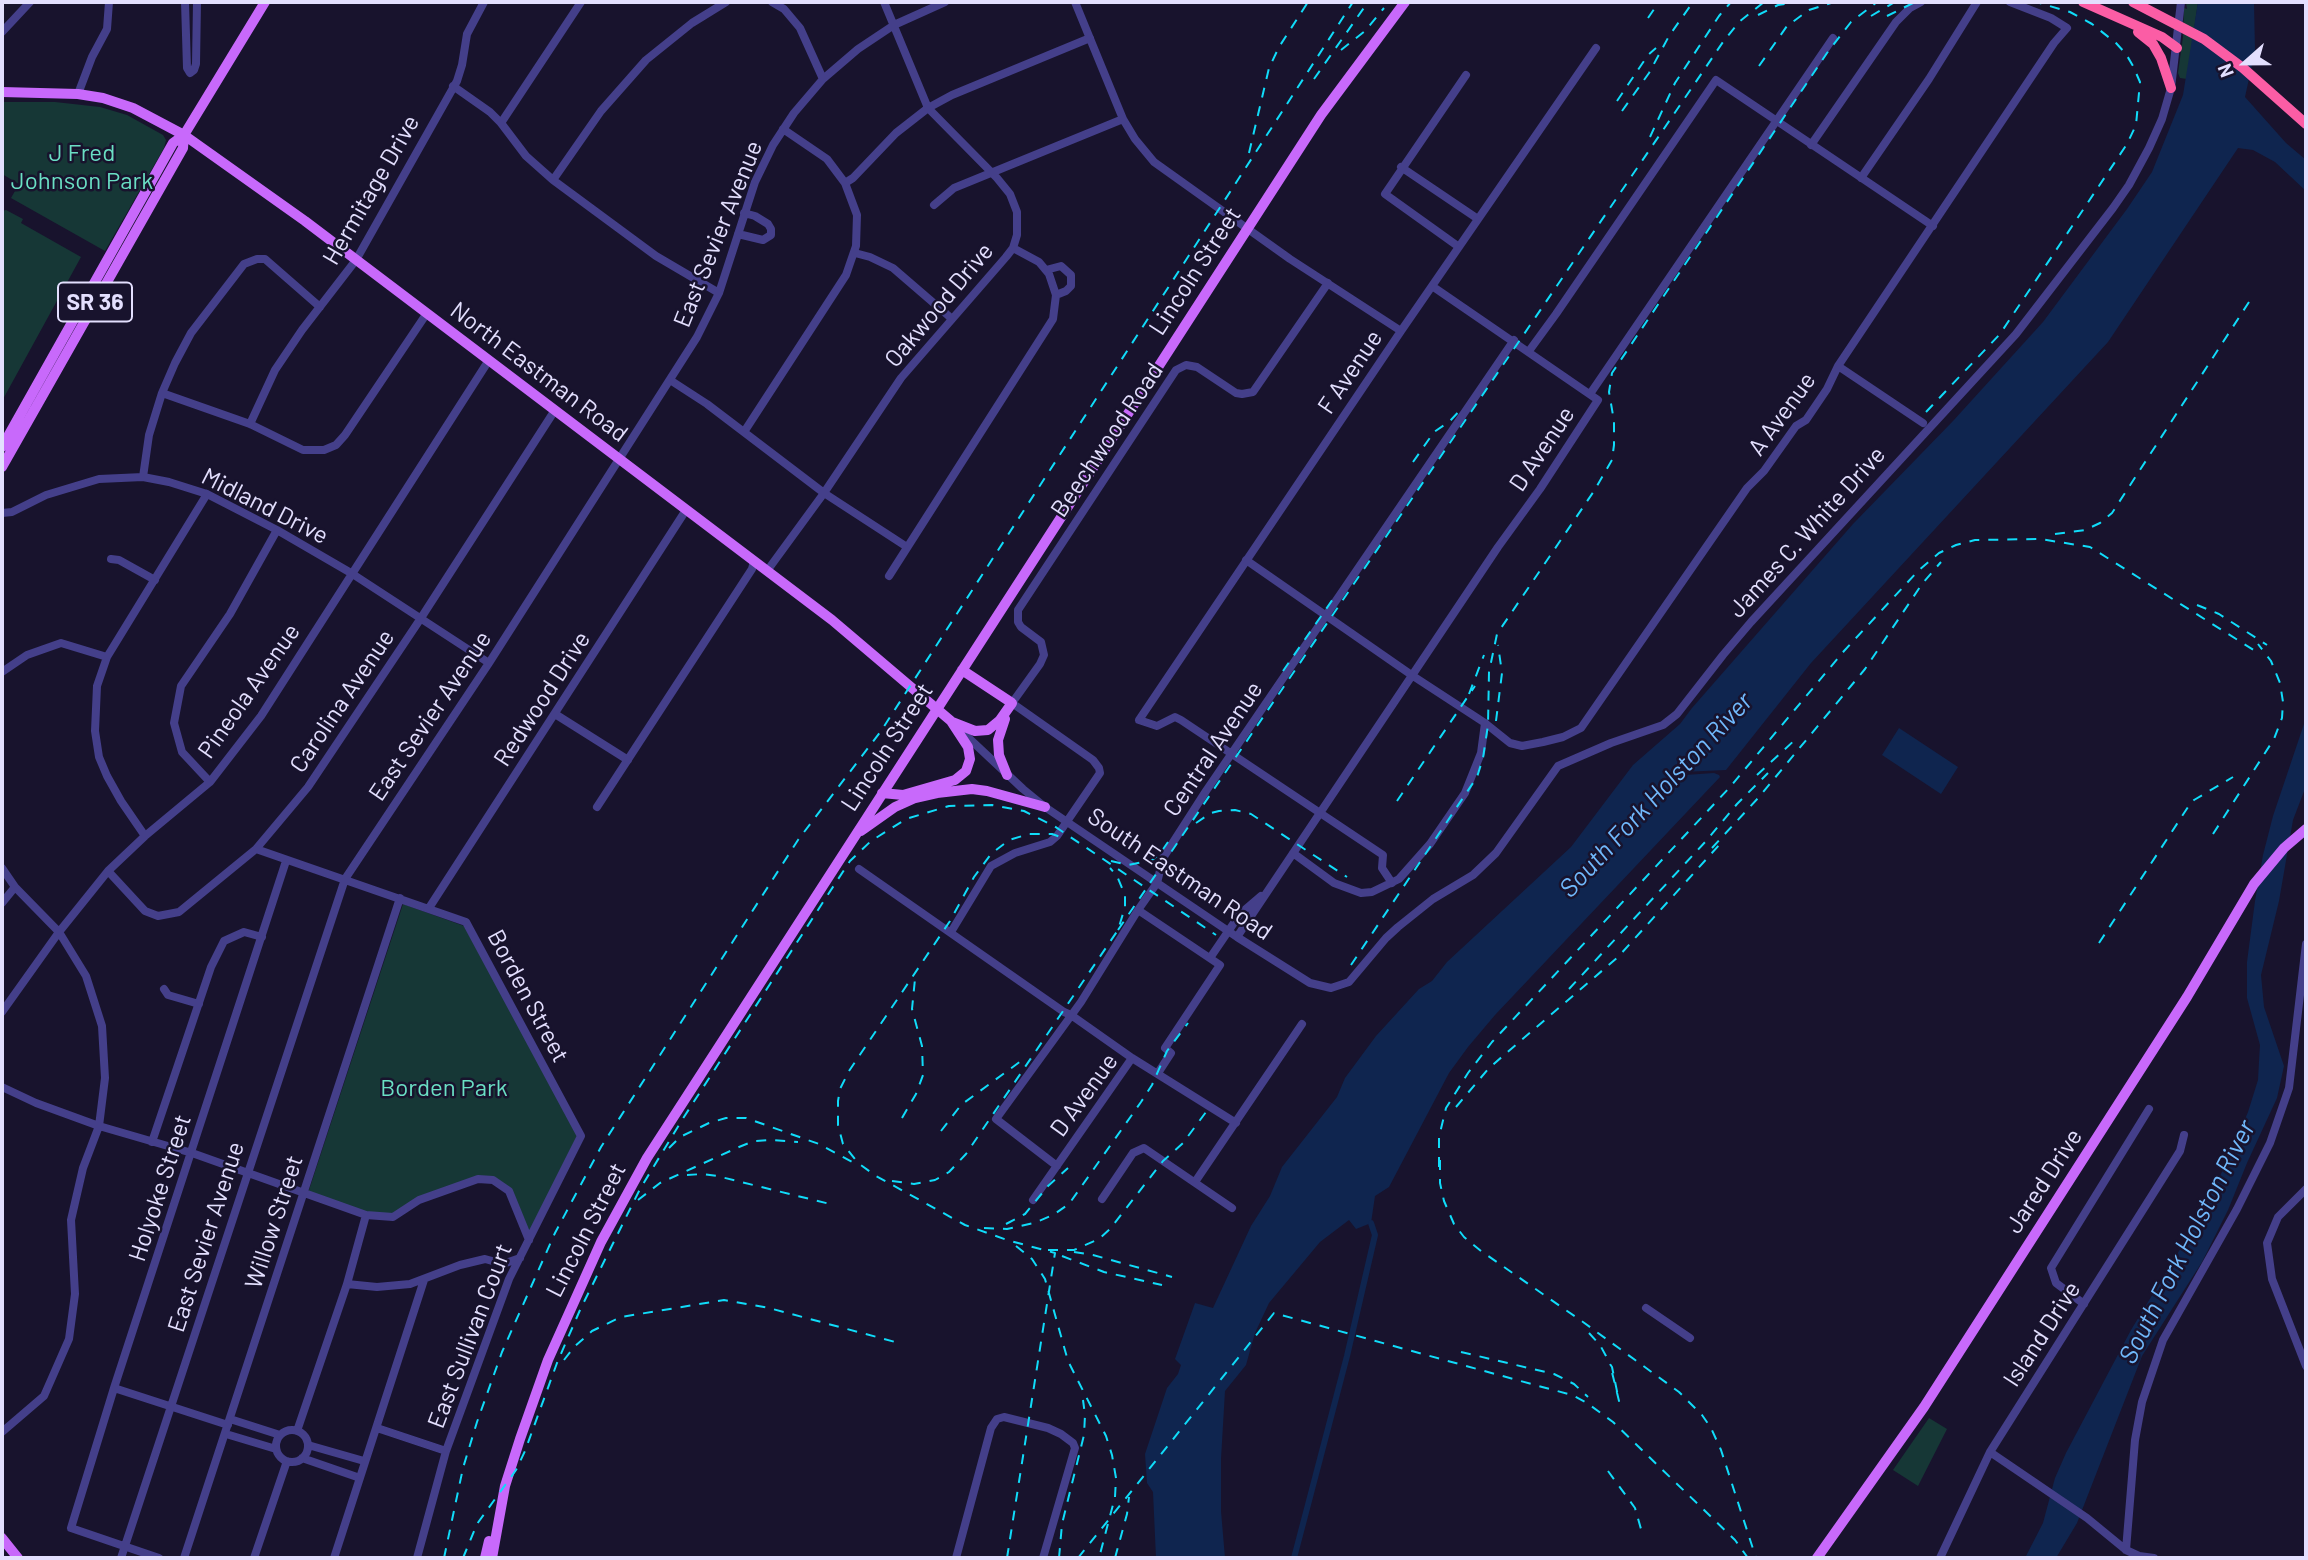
<!DOCTYPE html>
<html>
<head>
<meta charset="utf-8">
<style>
  body { margin:0 }
  #map { position:relative; width:2308px; height:1560px; overflow:hidden; background:#18132d; font-family:Barlow,sans-serif }
  canvas { display:block }
  .frame { position:absolute; inset:0; border:4px solid #e3dffe; pointer-events:none }
  .north { position:absolute; left:2210px; top:28px; width:70px; height:70px; -webkit-text-stroke:5px #18132d; paint-order:stroke; rotate:249deg; font-size:19px; font-weight:700; line-height:28px; text-align:center; color:#e3dffe }
  .north::after { content:''; display:block; margin:auto; width:24px; height:32px; background:#e3dffe; clip-path:polygon(50% 0,100% 100%,50% 72%,0 100%) }
</style>
</head>
<body>
<div id="map">
<canvas width="2308" height="1560"></canvas>
<div class="frame"></div>
<div class="north">N</div>
</div>
<script>
const g = document.querySelector('canvas').getContext('2d');
g.lineJoin = 'round';
function fillPath(path, color) { g.fillStyle = color; g.fill(path, 'evenodd'); }
const toPath = rows => new Path2D(rows.map(r => 'M' + r).join(''));
function stroke(path, color, width, dash) { g.strokeStyle = color; g.lineWidth = width; g.lineCap = dash ? 'butt' : 'round'; g.setLineDash(dash || []); g.stroke(path); }
function drawText(font, color, halo, rows, align = 'center') {
  g.font = font + ' Barlow,sans-serif'; g.lineWidth = 5; g.setLineDash([]); g.textBaseline = 'middle'; g.strokeStyle = halo; g.fillStyle = color; for (const [text, x, y, turn = 0] of rows) {
    g.save(); g.translate(x, y); g.rotate((+turn || 0) * Math.PI / 180); g.textAlign = isNaN(turn) ? turn : align; if (halo) g.strokeText(text, 0, 0); g.fillText(text, 0, 0); g.restore();
  }
}
fillPath(toPath([
  [2186,2,2198,2,2187,79,2180,78,2178,73,2183,37,2184,8,2187,9],
  [2,102,55,102,100,107,127,115,163,135,166,140,164,148,105,251,11,198,19,184,2,174],
  [6,210,23,219,21,223,81,257,2,401,2,211],
  [403,904,464,926,580,1134,527,1235,510,1191,493,1180,478,1179,391,1214,366,1215,308,1193],
  [1929,1418,1947,1429,1918,1486,1893,1470]
]), '#163736');
fillPath(toPath([
  [2198,2,2254,2,2255,51,2245,97,2286,143,2306,160,2306,191,2275,162,2253,150,2238,148,2108,342,1811,663,1726,770,1682,772,1685,775,1714,773,1719,775,1720,777,1495,1015,1468,1047,1449,1073,1389,1187,1375,1196,1371,1223,1356,1229,1349,1220,1320,1242,1269,1303,1255,1333,1246,1365,1225,1391,1221,1459,1221,1511,1225,1558,1156,1558,1153,1492,1147,1483,1145,1454,1167,1388,1178,1374,1181,1365,1175,1359,1195,1303,1213,1308,1251,1226,1270,1196,1282,1167,1337,1097,1345,1078,1376,1036,1419,989,1432,981,1447,962,1571,847,1633,765,1680,724,1692,708,1853,524,1953,421,2043,322,2127,209,2152,172,2183,95],
  [2306,718,2306,786,2293,820,2279,901,2261,975,2264,1007,2284,1066,2277,1098,2247,1163,2228,1210,2202,1262,2142,1356,2077,1523,2056,1558,2025,1558,2043,1523,2055,1478,2066,1453,2131,1330,2196,1223,2225,1166,2248,1112,2258,1080,2259,1061,2260,1045,2247,998,2247,962,2255,901,2263,855,2273,816],
  [1899,728,1958,767,1941,794,1882,755]
]), '#0f254f');
stroke(toPath([
  [1294,1558,1347,1356,1375,1235,1371,1223]
]), '#0f254f', 6);
stroke(toPath([
  [185,2,187,68,190,73,194,70,196,64,197,2],
  [772,2,784,9,800,28,823,79],
  [1075,2,1123,119,1135,139,1154,162,1290,259,1401,331],
  [2,32,30,2],
  [453,86,490,112,501,123,526,156,553,180,656,256,719,293],
  [78,94,92,57,107,29,109,2],
  [501,123,581,2],
  [1811,145,1896,22,1910,8,1921,2],
  [1401,167,1478,219],
  [1861,178,1929,79,1977,2],
  [553,180,601,111,646,60,692,23,726,2],
  [845,183,853,178,896,133,928,108,952,95,1090,38],
  [934,205,954,188,1123,119],
  [738,234,763,240,771,235,771,229,768,224,755,216,744,213],
  [1459,247,1385,194,1466,75],
  [855,253,870,257,893,268,951,318],
  [1046,270,1061,266,1071,275,1071,286,1066,291,1056,295],
  [1529,351,1556,314,1716,80,1933,226],
  [1838,366,1923,423],
  [670,380,707,404,824,493,907,547],
  [162,393,250,424,303,450,324,450,336,445,345,435,427,313],
  [1590,394,1833,38],
  [250,424,275,370,302,330,356,260,457,81,462,65,467,34,484,2],
  [744,432,846,275,856,246,857,215,845,183,827,159,783,129],
  [143,477,149,435,162,393,175,363,191,333,244,264,257,259,265,259,320,307],
  [2,513,12,512,46,495,99,479,143,477,169,482,207,494,277,530,351,573,489,663],
  [111,559,119,560,155,580],
  [1246,560,1413,676,1485,723,1510,743,1522,746,1543,742,1563,737,1581,728,1747,488,1764,471,1796,426,1806,420,1827,389,1838,366,2054,43,2067,28,2051,18,2010,2],
  [767,571,824,493,901,378,1006,257,1013,248,1017,235,1017,212,1010,194,997,178,928,108,884,2],
  [889,576,1053,319,1056,295,1049,274,1039,262,1013,248],
  [2,672,27,655,61,643,107,657],
  [555,714,628,760],
  [959,729,1023,789,1045,807,1237,937,1310,983,1331,988,1349,982,1386,938,1398,927,1433,899,1473,875,1496,853,1558,766,1611,743,1663,725,1677,714,1723,655,1751,622,2016,334,2113,208,2129,185,2149,148,2162,119,2171,88,2181,2],
  [210,782,182,752,174,723,181,686,230,614,277,530],
  [597,807,752,569,754,561],
  [145,836,121,801,107,776,99,757,95,731,97,686,107,657,207,494],
  [256,849,466,922,581,1136,509,1279,446,1451,417,1558],
  [1293,853,1334,883,1361,893,1372,892,1399,879,1430,844,1465,793,1481,753,1485,723],
  [2,868,15,887,59,932,86,976,102,1026,105,1078,99,1126,83,1168,71,1220,75,1294,69,1339,44,1396,2,1432],
  [859,869,1064,1012,1071,1015,1132,1058,1236,1123],
  [108,871,145,911,158,916,179,912,256,849,308,787,421,618,555,410],
  [1392,883,1382,868,1383,855,1181,720,1175,717,1157,726,1139,720,1401,331,1596,48],
  [2,903,15,887],
  [429,908,686,510],
  [1138,910,1220,965,1165,1048,1171,1053,1158,1073],
  [951,932,991,866,1015,853,1050,842,1057,836,1100,773,1099,768,1093,760,1012,703,1040,664,1044,655,1041,642,1021,627,1018,622,1018,610,1176,370,1186,365,1197,367,1236,393,1242,394,1253,392,1328,283],
  [1237,937,1498,547,1540,489,1598,400,1432,286],
  [1210,958,1240,914,1261,896],
  [164,989,168,995,199,1004],
  [2,1012,59,932,108,871,145,836,210,782,261,716,489,360],
  [2,1087,36,1103,99,1126,192,1153,366,1215,393,1217,419,1200,478,1179,493,1180,509,1191,529,1240],
  [152,1142,211,967,224,941,244,932,262,937],
  [1057,1166,996,1119,1081,1002,1138,910,1157,883,1163,858,1206,791,1514,340],
  [1195,1182,1302,1024],
  [2306,1189,2278,1217,2267,1243,2272,1279,2306,1366],
  [1102,1199,1133,1153,1144,1148,1232,1208],
  [1033,1200,1132,1058],
  [347,1284,377,1287,410,1284,460,1265,485,1259,503,1264,520,1258],
  [2084,1304,2056,1283,2051,1268,2149,1109],
  [1646,1308,1690,1338],
  [114,1388,228,1425],
  [230,1419,280,1435],
  [377,1428,446,1451],
  '276 1446a16 16 0 1 1 32 0a16 16 0 1 1-32 0Z',
  [297,1431,347,1284,366,1215],
  [226,1434,276,1449],
  [308,1445,364,1461],
  [1990,1452,2087,1518,2126,1550,2139,1556,2154,1558],
  [302,1458,360,1478],
  [2126,1550,2135,1440,2142,1402,2163,1340,2237,1209,2270,1143,2289,1088,2306,944],
  [121,1558,345,879,489,663,697,337,719,293,755,182,773,145,794,113,823,79,858,49,894,25,945,2],
  [159,1558,71,1528,114,1388,286,861],
  [184,1558,400,898],
  [254,1558,287,1461],
  [334,1558,424,1280],
  [956,1558,991,1428,997,1419,1004,1417,1048,1428,1061,1434,1073,1443,1075,1448,1043,1558],
  [1940,1558,1990,1452,2180,1151,2184,1135]
]), '#443f8a', 8);
stroke(toPath([
  [2,92,78,94,103,98,133,108,184,135,305,221,832,620,951,721,968,747,970,759,966,771,955,780,903,795,882,793],
  [2,447,173,143,184,135,265,2],
  [2,467,183,148,184,135],
  [1005,719,998,740,999,755,1007,775],
  [952,722,975,731,988,730,1000,720,1012,703,962,670],
  [861,831,895,807,915,798,937,793,972,789,987,791,1045,807],
  [2,1538,18,1558],
  [485,1558,489,1541],
  [492,1558,505,1486,520,1439,548,1360,601,1242,647,1158,1321,115,1405,2],
  [1817,1558,1924,1407,2187,997,2254,884,2284,848,2306,829]
]), '#c869fb', 10);
stroke(toPath([
  [2083,2,2162,37,2177,48],
  [2133,2,2204,39,2243,68,2306,124],
  [2138,32,2153,44,2161,58,2171,88]
]), '#fb5da5', 10);
stroke(toPath([
  [1758,15,1778,5,1799,2],
  [1871,16,1895,2],
  [1887,16,1915,2],
  [1648,18,1659,2],
  [1341,50,1365,31,1384,8],
  [1759,66,1787,26,1809,10,1834,2],
  [1314,79,1368,2],
  [1617,101,1648,55,1656,48],
  [1622,111,1649,73,1669,36,1693,2],
  [1650,137,1675,83,1719,16,1731,2],
  [1249,153,1269,68,1279,47,1308,2],
  [1926,412,2000,334,2127,144,2136,125,2140,82,2133,66,2126,54,2116,43,2092,24,2070,12,2036,2],
  [1413,462,1434,432,1450,421,1463,407],
  [2055,534,2085,530,2100,523,2112,513,2249,302],
  [2197,605,2219,614,2267,645],
  [1283,671,1333,599],
  [1469,694,1484,655],
  [1496,721,1502,673,1498,645],
  [1757,775,1798,737],
  [1397,801,1475,686],
  [1196,823,1211,813,1219,811,1235,810,1251,814,1347,877],
  [2213,834,2274,739,2282,718,2283,702,2280,683,2271,661,2258,644],
  [1712,848,1759,797,1865,669,1922,584,1941,562],
  [1111,861,1128,865,1152,860,1159,855,1168,842],
  [1118,930,1723,42,1739,22,1764,2],
  [2099,943,2188,807,2194,800,2233,777],
  [1351,965,1477,777,1483,758,1488,725,1489,672,1497,634,1594,491,1612,460,1614,445,1614,421,1609,392,1612,373,1827,53,1851,22,1877,2],
  [1569,989,1706,841,1737,804,1768,773],
  [1456,1107,1489,1068,1618,957,1720,844],
  [902,1118,916,1094,923,1075,922,1046,912,1009,915,979],
  [941,1131,961,1105,1025,1058],
  [669,1148,680,1137,709,1123,726,1118,746,1118,819,1144,854,1163],
  [1440,1160,1440,1183,1444,1201,1454,1224,1464,1237,1481,1251,1583,1322,1679,1392,1702,1415,1711,1428,1721,1450,1756,1558],
  [1439,1167,1439,1137,1446,1108,1468,1073,1492,1042,1730,787,1844,651,1918,571,1939,553,1956,545,1975,540,2040,539,2090,547,2260,654],
  [687,1175,703,1174,717,1176,834,1205],
  [892,1181,914,1184,935,1180,949,1172,966,1154,1118,930,1125,907,1125,895,1117,876,1110,868],
  [638,1200,660,1183,739,1147,754,1141,772,1140,798,1142],
  [1006,1224,1025,1214,1048,1186,1068,1168],
  [984,1228,1007,1229,1034,1223,1053,1215,1069,1204,1141,1102,1152,1085,1167,1051,1188,1023],
  [1016,1246,1032,1259,1045,1279,1068,1361,1106,1436,1112,1455,1116,1478,1115,1497,1099,1558],
  [1048,1250,1074,1250,1099,1239,1110,1229,1163,1161,1183,1143,1206,1112],
  [1074,1252,1093,1255,1172,1277],
  [1062,1256,1104,1272,1162,1285],
  [1589,1333,1600,1345,1606,1356,1610,1364,1612,1367,1619,1401,1610,1364],
  [1461,1352,1554,1374,1574,1384,1588,1397],
  [564,1360,574,1347,592,1331,621,1317,724,1300,769,1308,899,1343],
  [1608,1471,1635,1508,1641,1529],
  [444,1558,463,1468,477,1422,502,1352,555,1233,601,1147,798,840,881,731,1353,2],
  [463,1558,477,1524,516,1470,525,1451,557,1363,580,1310,640,1189,682,1120,827,896,850,861,871,841,906,819,949,806,992,805,1024,811,1054,826,1216,935],
  [1007,1558,1055,1253,1007,1240,965,1225,876,1176,858,1163,843,1144,838,1125,838,1101,840,1089,849,1071,950,921,974,877,991,854,1009,840,1029,834,1052,834,1063,838],
  [1059,1558,1062,1524,1084,1435,1085,1415,1083,1400],
  [1078,1558,1274,1313,1546,1388,1572,1395,1587,1403,1613,1422,1735,1540,1748,1558],
  [1115,1558,1127,1514,1129,1497]
]), '#10dcf9', 2, [10, 9]);
for (const [x, y, w] of [
  [95,302,74]
]) { const box = new Path2D(); box.roundRect(x - w / 2, y - 19.5, w, 39, 5); g.fillStyle = '#18132d'; g.fill(box); stroke(box, '#e3dffe', 2); }
drawText('bold 23px', '#e3dffe', null, [
  ["SR 36",95,302]
]);
drawText('24px', '#6adfc4', '#18132d', [
  ["J Fred",82,153],
  ["Johnson Park",82,181],
  ["Borden Park",444,1088]
]);
drawText('24px', '#e3dffe', '#18132d', [
  ["Hermitage Drive",371,190,-60],
  ["East Sevier Avenue",718,234,-68],
  ["Lincoln Street",1195,271,-57],
  ["Oakwood Drive",939,305,-50],
  ["North Eastman Road",539,372,37],
  ["F Avenue",1350,372,-56],
  ["A Avenue",1782,414,-54],
  ["Beechwood Road",1107,440,-56],
  ["D Avenue",1542,449,-56],
  ["Midland Drive",265,506,27],
  ["James C. White Drive",1807,532,-48],
  ["Pineola Avenue",249,691,-55],
  ["Redwood Drive",542,699,-57],
  ["Carolina Avenue",342,701,-56],
  ["East Sevier Avenue",430,716,-56],
  ["Lincoln Street",887,747,-57],
  ["Central Avenue",1213,749,-56],
  ["South Eastman Road",1180,874,34],
  ["Borden Street",528,996,62],
  ["D Avenue",1084,1095,-54],
  ["Jared Drive",2044,1181,-57],
  ["Holyoke Street",160,1188,-72],
  ["Willow Street",274,1222,-72],
  ["Lincoln Street",586,1230,-63],
  ["East Sevier Avenue",206,1237,-72],
  ["Island Drive",2042,1334,-57],
  ["East Sullivan Court",470,1336,-69]
]);
drawText('italic 26px', '#70b8fb', '#18132d', [
  ["South Fork Holston River",1656,795,-47],
  ["South Fork Holston River",2187,1242,-63]
]);
</script>
</body>
</html>
